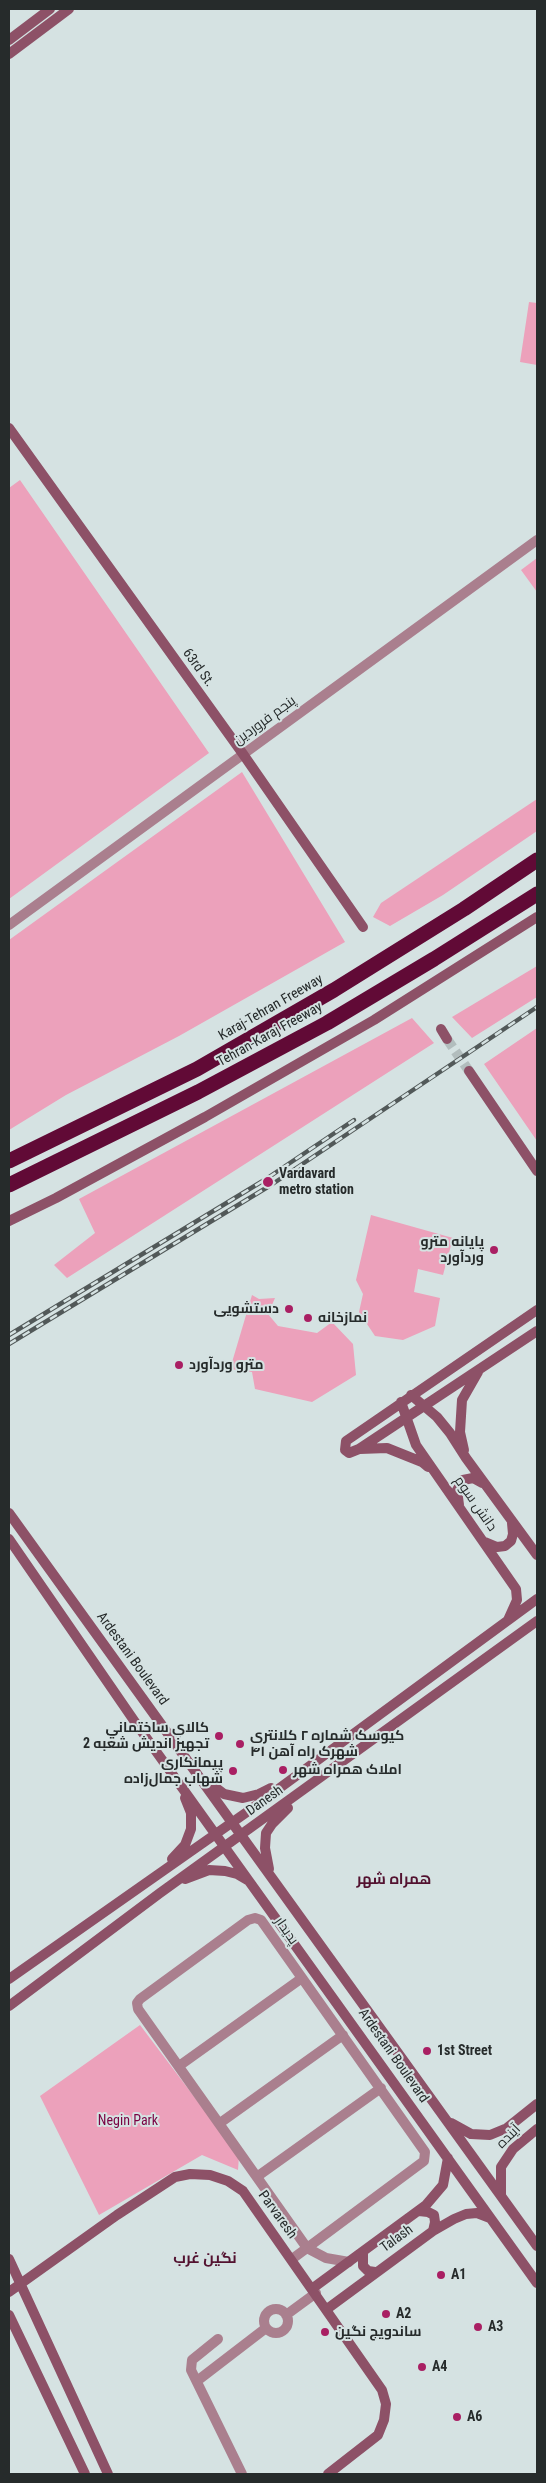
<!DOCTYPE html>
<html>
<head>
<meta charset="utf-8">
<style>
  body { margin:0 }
  #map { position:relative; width:546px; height:2483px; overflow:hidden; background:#d5e2e2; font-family:"Roboto Condensed",sans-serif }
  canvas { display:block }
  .frame { position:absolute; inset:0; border:10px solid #262b2b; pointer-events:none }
</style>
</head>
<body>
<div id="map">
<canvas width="546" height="2483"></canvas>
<div class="frame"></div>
</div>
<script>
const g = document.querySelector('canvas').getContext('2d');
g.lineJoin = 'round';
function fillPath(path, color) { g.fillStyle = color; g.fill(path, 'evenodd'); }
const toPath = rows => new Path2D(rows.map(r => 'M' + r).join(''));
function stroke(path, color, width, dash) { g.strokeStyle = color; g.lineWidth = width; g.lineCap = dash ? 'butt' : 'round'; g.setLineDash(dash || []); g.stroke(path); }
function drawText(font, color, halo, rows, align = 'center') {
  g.font = font + ' "Roboto Condensed",Cairo,sans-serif'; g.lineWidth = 4; g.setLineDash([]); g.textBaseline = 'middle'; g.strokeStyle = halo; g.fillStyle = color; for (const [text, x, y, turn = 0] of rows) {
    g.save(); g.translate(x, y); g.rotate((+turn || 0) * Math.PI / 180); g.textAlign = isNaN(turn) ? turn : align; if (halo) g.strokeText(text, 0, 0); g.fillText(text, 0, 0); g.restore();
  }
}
fillPath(toPath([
  [529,302,537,303,537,365,520,362],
  [20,480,209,753,9,899,9,488],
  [537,558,537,592,521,570],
  [242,772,345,942,179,1036,66,1095,9,1130,9,940],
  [537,799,537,831,443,895,390,926,373,917,381,903],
  [537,966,537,997,472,1038,452,1017],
  [412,1018,434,1043,67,1278,54,1265,95,1233,79,1199],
  [537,1028,537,1141,484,1064],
  [371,1215,453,1238,443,1275,418,1269,414,1292,440,1298,435,1326,403,1340,375,1336,359,1312,363,1294,356,1280],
  [252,1295,259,1299,275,1298,268,1314,278,1326,317,1333,332,1322,353,1344,356,1375,312,1402,255,1389,252,1372,230,1369],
  [140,2025,239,2156,238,2170,202,2155,99,2215,40,2096]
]), '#eca1bb');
stroke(toPath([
  [447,1039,469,1071]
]), '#b2bdbd', 10, [10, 5]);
stroke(toPath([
  [9,925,537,540],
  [179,2066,302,1978],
  [220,2123,343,2035],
  [258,2176,381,2088],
  [292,2259,307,2248,424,2161,425,2152,261,1920,255,1918,248,1920,140,1999,137,2003,138,2009,307,2248,326,2258,349,2262],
  '264 2321a12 12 0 1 1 24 0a12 12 0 1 1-24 0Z',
  [286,2315,316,2293],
  [218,2339,192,2360,191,2370,242,2474],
  [197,2381,266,2328]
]), '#aa7f8e', 10);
stroke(toPath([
  [9,40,50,9],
  [9,54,69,9],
  [9,428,243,754,363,927],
  [441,1029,447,1039],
  [469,1071,537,1171],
  [9,1221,56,1198,205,1117,374,1020,537,917],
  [537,1310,346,1441,345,1450,349,1453,359,1449,537,1331],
  [411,1395,437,1417,450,1433,466,1458,537,1555],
  [401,1402,416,1445,516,1589,517,1600,508,1620],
  [360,1449,387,1448,422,1462,428,1467],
  [464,1450,460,1432,462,1400,478,1372],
  [459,1505,457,1490,463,1480,473,1478,482,1483],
  [9,1513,537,2246],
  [9,1539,135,1722,537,2283],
  [485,1542,497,1547,505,1546,511,1541,513,1534,512,1523],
  [207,1781,224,1794,243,1798,259,1794,271,1788],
  [172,1859,185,1845,191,1829,191,1813,185,1798],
  [269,1869,265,1848,266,1833,272,1824,288,1808],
  [185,1879,209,1870,225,1871,237,1874,249,1881],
  [9,1979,247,1812,537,1599],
  [9,2006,160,1893,537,1621],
  [451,2123,471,2134,490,2135,507,2128,537,2104],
  [501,2195,501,2167,513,2149,537,2129],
  [419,2211,428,2212,434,2215,435,2222,433,2231],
  [363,2252,363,2266,368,2271,375,2272],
  [9,2259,108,2474],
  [313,2288,426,2205,443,2185,448,2158],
  [9,2292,117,2215,175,2177,190,2174,210,2175,228,2181,243,2191,382,2390,386,2404,384,2420,378,2435,328,2474],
  [327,2309,433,2231,454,2219,466,2214,477,2213,490,2218],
  [9,2315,85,2474]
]), '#8d5167', 10);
stroke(toPath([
  [9,1161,197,1069,334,990,464,909,537,860],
  [9,1185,198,1092,327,1023,434,959,537,894]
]), '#610a36', 15);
const rail = toPath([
  [9,1335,266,1179,354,1120],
  [9,1344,271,1185,537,1007]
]);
stroke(rail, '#525959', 4.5);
stroke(rail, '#d5e2e2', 2.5, [8]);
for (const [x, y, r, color] of [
  [268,1182,6,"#a91f63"],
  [494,1250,5,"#a91f63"],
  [289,1309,5,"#a91f63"],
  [308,1318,5,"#a91f63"],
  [179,1365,5,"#a91f63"],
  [219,1736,5,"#a91f63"],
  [240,1744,5,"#a91f63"],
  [283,1770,5,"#a91f63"],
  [233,1771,5,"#a91f63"],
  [427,2051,5,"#a91f63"],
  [441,2275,5,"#a91f63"],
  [386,2314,5,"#a91f63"],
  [478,2327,5,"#a91f63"],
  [325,2332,5,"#a91f63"],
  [422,2367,5,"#a91f63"],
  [457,2417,5,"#a91f63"]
]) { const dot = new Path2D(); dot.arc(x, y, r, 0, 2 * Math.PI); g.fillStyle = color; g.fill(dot); stroke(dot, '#d5e2e2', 2); }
drawText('14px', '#262b2b', '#d5e2e2', [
  ["63rd St.",198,668,54],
  ["پنجم فروردین",265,721,-36],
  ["Karaj-Tehran Freeway",271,1008,-30],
  ["Tehran-Karaj Freeway",270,1035,-29],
  ["دانش سوم",475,1504,55],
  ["Ardestani Boulevard",132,1659,54],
  ["Danesh",265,1801,-35],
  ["پدیدار",286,1931,55],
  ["Ardestani Boulevard",393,2056,55],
  ["آینده",509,2137,-45],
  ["Parvaresh",277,2215,54],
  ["Talash",397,2239,-36]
]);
drawText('bold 14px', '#262b2b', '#d5e2e2', [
  ["Vardavard",279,1174],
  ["metro station",279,1190],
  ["پایانه مترو",484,1242,"right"],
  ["وردآورد",484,1258,"right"],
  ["دستشویی",279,1309,"right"],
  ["نمازخانه",318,1318],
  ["مترو وردآورد",189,1365],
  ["كالاي ساختماني",209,1728,"right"],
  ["تجهيز انديش شعبه 2",209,1744,"right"],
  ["کیوسک شماره ۲ کلانتری",250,1736],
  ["۴۱ شهرک راه آهن",250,1752],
  ["پیمانکاری",223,1763,"right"],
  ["شهاب جمال‌زاده",223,1779,"right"],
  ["املاک همراه شهر",293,1770],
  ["1st Street",437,2051],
  ["A1",451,2275],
  ["A2",396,2314],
  ["A3",488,2327],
  ["ساندویج نگین",335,2332],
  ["A4",432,2367],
  ["A6",467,2417]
], 'left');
drawText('14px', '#7a0243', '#d5e2e2', [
  ["Negin Park",128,2121]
]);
drawText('bold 15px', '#531230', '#d5e2e2', [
  ["همراه شهر",394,1880],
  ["نگین غرب",205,2259]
]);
</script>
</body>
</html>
